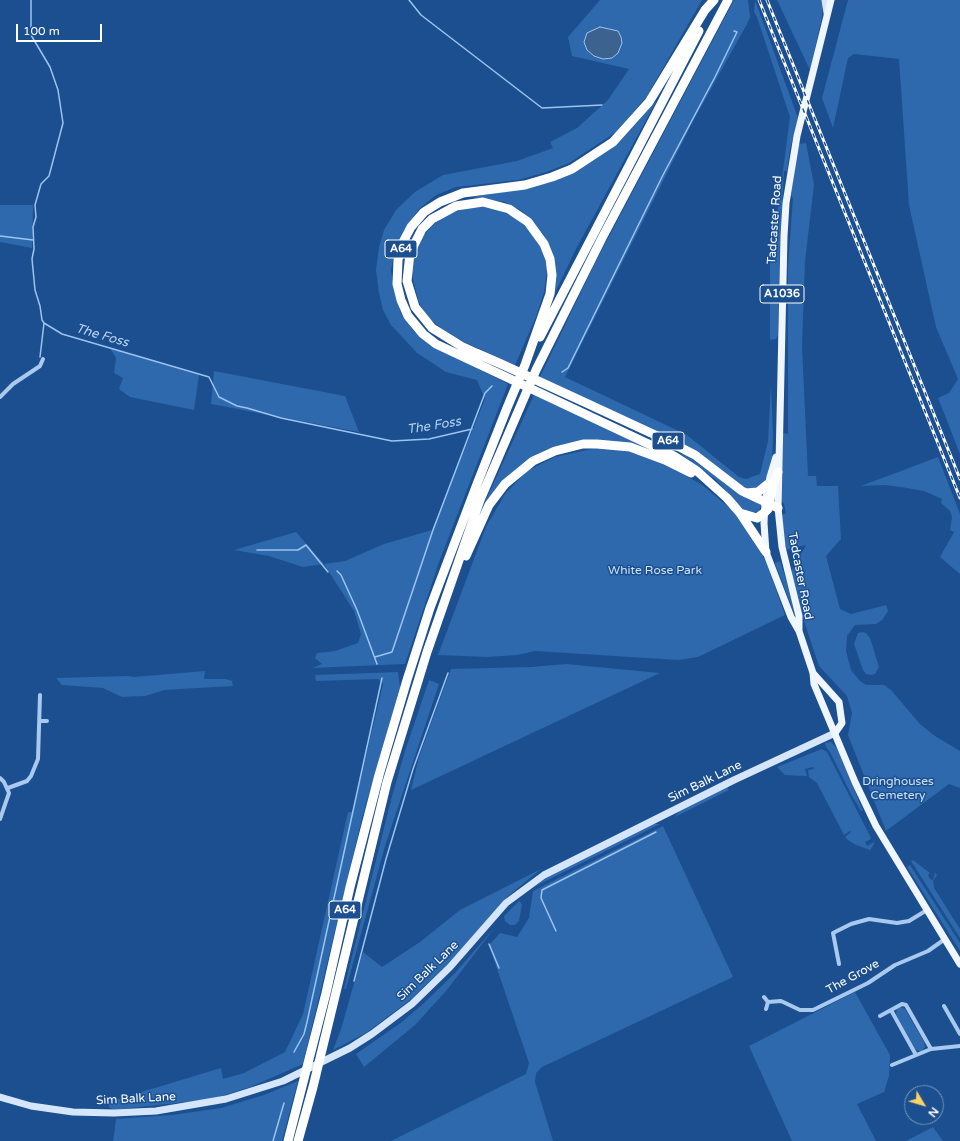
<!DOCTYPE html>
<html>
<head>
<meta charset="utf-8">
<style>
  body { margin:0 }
  #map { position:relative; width:960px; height:1141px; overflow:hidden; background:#1b4f8f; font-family:"Varela Round",sans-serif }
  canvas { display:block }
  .north { position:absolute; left:904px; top:1085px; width:40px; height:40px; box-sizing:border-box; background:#1b4f8f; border:1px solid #7695bc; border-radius:50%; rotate:128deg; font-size:11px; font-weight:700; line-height:16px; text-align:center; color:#fff }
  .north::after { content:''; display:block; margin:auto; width:14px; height:18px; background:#ffd166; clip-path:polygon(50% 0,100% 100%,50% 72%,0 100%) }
  .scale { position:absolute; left:16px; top:24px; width:86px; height:18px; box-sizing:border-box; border:2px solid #fff; border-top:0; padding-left:5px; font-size:12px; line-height:14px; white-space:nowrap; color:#fff; -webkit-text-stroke:3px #1b4f8f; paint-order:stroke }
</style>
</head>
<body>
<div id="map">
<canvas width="960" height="1141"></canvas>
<div class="north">N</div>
<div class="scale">100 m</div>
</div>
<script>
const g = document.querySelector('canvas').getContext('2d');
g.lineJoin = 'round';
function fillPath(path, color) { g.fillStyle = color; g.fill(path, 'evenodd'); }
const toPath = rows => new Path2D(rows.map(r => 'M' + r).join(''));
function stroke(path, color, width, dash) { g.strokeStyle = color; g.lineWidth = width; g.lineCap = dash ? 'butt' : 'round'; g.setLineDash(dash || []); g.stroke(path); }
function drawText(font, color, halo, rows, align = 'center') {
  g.font = font + ' "Varela Round",sans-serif'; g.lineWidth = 3; g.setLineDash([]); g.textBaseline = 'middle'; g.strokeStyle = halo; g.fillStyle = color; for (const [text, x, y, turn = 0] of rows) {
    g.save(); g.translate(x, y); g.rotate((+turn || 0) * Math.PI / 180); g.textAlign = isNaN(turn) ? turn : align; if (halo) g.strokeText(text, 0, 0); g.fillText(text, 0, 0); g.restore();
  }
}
fillPath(toPath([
  [600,0,702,0,647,96,616,132,569,163,546,172,518,180,456,187,436,195,419,209,404,230,395,249,391,270,395,294,401,313,413,330,429,344,508,384,439,562,405,664,312,668,322,664,315,658,317,653,335,651,358,643,361,634,354,611,324,564,303,567,269,556,234,550,296,532,324,564,345,561,384,544,432,530,485,399,477,380,446,372,417,353,391,325,383,310,379,293,376,270,379,247,384,230,396,210,415,192,443,175,517,161,553,148,550,142,577,128,608,100,629,69,572,56,568,37],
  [734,0,748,0,750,17,747,24,692,123,565,377,687,435,739,477,746,479,760,474,768,441,771,384,773,435,772,463,769,476,764,484,753,490,746,488,735,481,685,445,540,377,595,263],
  [755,0,798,118,790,149,787,171,784,171,780,244,778,335,776,339,770,340,770,240,774,239,790,117,757,17,754,12],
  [777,0,823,0,822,17,810,70],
  [848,0,960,0,960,454,938,398,949,393,958,379,936,327,909,205,899,59,854,54,848,58,833,128,822,98],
  [657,100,577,247,552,299,553,255,544,235,533,221,520,210,505,202,471,197,530,188,622,139],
  [806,143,814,185,805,261,802,346,808,476,816,476,817,486,838,486,841,539,826,556,840,609,851,614,886,605,888,611,882,620,876,624,855,625,847,636,846,651,851,670,860,681,866,685,884,685,891,690,920,724,935,736,960,751,960,788,949,784,886,831,848,735,852,713,847,696,819,666,800,609,791,572,806,545,785,550,782,515,786,513,784,504,781,500,781,482,783,433,788,434,788,267,793,198,791,195,798,144],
  [0,205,33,205,32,248,0,242],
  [471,207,491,207,515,217,535,236,544,253,547,271,544,292,536,317,515,365,451,336,425,315,418,300,411,270,414,254,421,239,434,224,451,213],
  [110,348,199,375,194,410,130,397,119,389,123,378,114,373,116,358],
  [214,371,345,396,359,432,211,404],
  [534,395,647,445,646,449,589,441,535,457,519,466,493,494,479,515],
  [601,447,632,452,663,464,701,484,731,509,751,534,767,564,785,615,698,657,678,660,535,651,517,655,487,657,438,655,486,527,505,494,527,471,555,457],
  [679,453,686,455,724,482,761,505,759,511,752,513,743,509,717,481],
  [938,457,960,514,960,574,940,557,954,532,950,530,952,517,950,511,941,503,942,499,924,491,901,487,884,485,861,486],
  [780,561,790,592,797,621,775,563],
  [863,632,866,633,870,638,879,667,875,674,871,675,866,674,863,670,854,644,858,633],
  [566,664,660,673,411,790,419,757,451,669,531,667],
  [205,671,204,679,226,679,232,681,233,686,164,690,145,696,122,697,103,688,62,685,56,678,128,676,134,677],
  [398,672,400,687,362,818,303,1064,250,1087,212,1099,113,1110,109,1107,109,1104,115,1100,221,1068,223,1079,244,1073,285,1052,303,1014,348,812,353,812,383,684,378,679,316,681,315,675],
  [429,680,439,684,385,846,346,989,344,989,391,800,405,751],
  [831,742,837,748,863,811,861,811,851,794,830,752,826,747,825,743],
  [822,749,827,752,870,836,871,839,865,842,867,846,874,842,874,844,870,850,856,845,848,840,845,837,851,832,850,831,844,835,843,833,817,783,809,777,808,770,814,769,813,767,805,769,807,776,785,775,777,767],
  [727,787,729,790,675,817,680,811],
  [653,824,660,824,534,887,549,876],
  [663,826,733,977,542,1067,536,1073,535,1082,553,1141,391,1141,526,1074,529,1063,489,945,500,933,517,937,529,918,533,891],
  [913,860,930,873,928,875,930,879,933,880,935,873,937,875,933,881,934,888,960,929,960,938,911,861],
  [910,865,960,943,960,951,907,867],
  [541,869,507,897,452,960,410,1000,366,1033,333,1050,341,1029,363,952,382,967,420,942,460,910],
  [519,901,522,904,519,921,515,925,510,925,505,921,504,916],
  [496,926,446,991,415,1025,364,1067,356,1054,402,1022,424,1003,455,973],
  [855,992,890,1055,889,1076,884,1092,857,1104,876,1141,792,1141,749,1046],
  [900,1007,905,1009,924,1042,925,1047,922,1051,918,1051,915,1049,896,1014,897,1009],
  [298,1081,282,1141,113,1141,116,1119,172,1115,221,1108,264,1095],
  [933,1127,943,1141,906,1141]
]), '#2e69ad');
const water = toPath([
  [600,27,618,31,621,37,622,43,618,53,612,58,603,59,594,56,587,50,584,42,587,33,600,27]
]);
fillPath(water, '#3c6290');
stroke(water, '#9cc4f0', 1);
stroke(toPath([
  [31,0,31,35,50,67,58,90,63,123,49,176,41,184,35,205,36,217,33,227,34,249,32,259,35,290,40,306,42,320,44,323,62,334,209,377,219,397,237,406,247,408,281,418,392,441,429,439,472,429],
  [409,0,421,15,542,108,602,105],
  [0,236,33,240],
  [40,357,44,323],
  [562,372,568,368,663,175,715,77,737,32,734,31],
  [257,550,298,550,306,545,328,572],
  [337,571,341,575,357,610,377,664],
  [375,657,392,652,433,530,485,393,492,386],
  [556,931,541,898,542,890,656,832],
  [489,944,499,968],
  [354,981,386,859,413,769,448,673],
  [294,1052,304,1034,307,1022,382,678],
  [273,1141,284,1103]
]), '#9cc4f0', 1.5);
stroke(toPath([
  [0,397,13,384,40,366,43,359],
  [40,721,47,721],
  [0,778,4,782,9,793,0,819],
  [8,788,27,781,31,776,38,759,40,695],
  [839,964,833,933,851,924,869,919,897,923,909,921,927,910],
  [764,997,768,1002],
  [944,1006,960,1034],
  [766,1009,768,1002,781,1001,800,1010,813,1010,868,983,895,965,928,951,945,939],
  [880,1016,891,1010],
  [916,1055,891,1010,902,1004,906,1005,931,1049],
  [892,1065,931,1049,960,1046]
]), '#a9c9ee', 4);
stroke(toPath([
  [825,0,827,13],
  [0,1097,31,1106,73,1112,114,1113,156,1111,226,1099,283,1081,350,1048,372,1034,412,1004,450,967,506,903,544,875,734,780,835,733]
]), '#d6e6fa', 7);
stroke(toPath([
  [776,457,770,477,765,502,764,523,766,552,791,617,799,631,813,673,814,684,855,782,876,826,960,964],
  [799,631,799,616,782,547,778,508,784,236,786,203,797,136,831,0],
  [813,673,839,702,842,723,835,733]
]), '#f0f6ff', 7);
stroke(toPath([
  [714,0,705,10,649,102,613,142,572,169,552,177,525,185,463,193,440,202,424,212,411,227,402,244,398,260,397,284,401,300,408,316,423,334,436,344,674,456,697,471,727,498,740,513,766,552],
  [540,337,699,31],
  [746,493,758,492,768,484],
  [740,513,757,518,764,513,768,509,773,485,778,472],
  [466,556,489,505,505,484,533,461,555,451,583,444,597,444,630,447,665,460,691,473],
  [288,1141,326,993,350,887,379,775,407,680,430,608,477,484,507,408,525,365,550,294,552,275,550,259,544,244,528,222,509,209,483,202,456,206,432,219,422,229,410,253,407,281,415,307,432,328,461,346,476,353,499,363,584,402,666,440,695,455,742,491,778,508],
  [298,1141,313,1087,387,782,427,652,480,500,536,370,602,238,728,0]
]), '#fff', 9);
const rail = toPath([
  [759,0,960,498],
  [767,0,960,479]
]);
stroke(rail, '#fff', 3);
stroke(rail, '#1b4f8f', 1.5, [4.5]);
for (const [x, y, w] of [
  [401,249,32],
  [782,294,44],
  [668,441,32],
  [345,910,32]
]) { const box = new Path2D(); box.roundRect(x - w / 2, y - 9, w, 18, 3); g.fillStyle = '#1b4f8f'; g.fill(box); stroke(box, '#fff', 1); }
drawText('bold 11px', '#fff', null, [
  ["A64",401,249],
  ["A1036",782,294],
  ["A64",668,441],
  ["A64",345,910]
]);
drawText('12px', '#fff', '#1b4f8f', [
  ["Tadcaster Road",775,220,-86],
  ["Tadcaster Road",800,576,79],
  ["Sim Balk Lane",705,782,-26],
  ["Sim Balk Lane",428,971,-44],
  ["The Grove",853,977,-29],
  ["Sim Balk Lane",136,1099,-3]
]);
drawText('12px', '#cfe3fa', '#1b4f8f', [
  ["White Rose Park",655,571],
  ["Dringhouses",898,782],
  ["Cemetery",898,796]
]);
drawText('italic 13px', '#b5d3f5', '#1b4f8f', [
  ["The Foss",102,336,16],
  ["The Foss",434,426,-9]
]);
</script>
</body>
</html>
